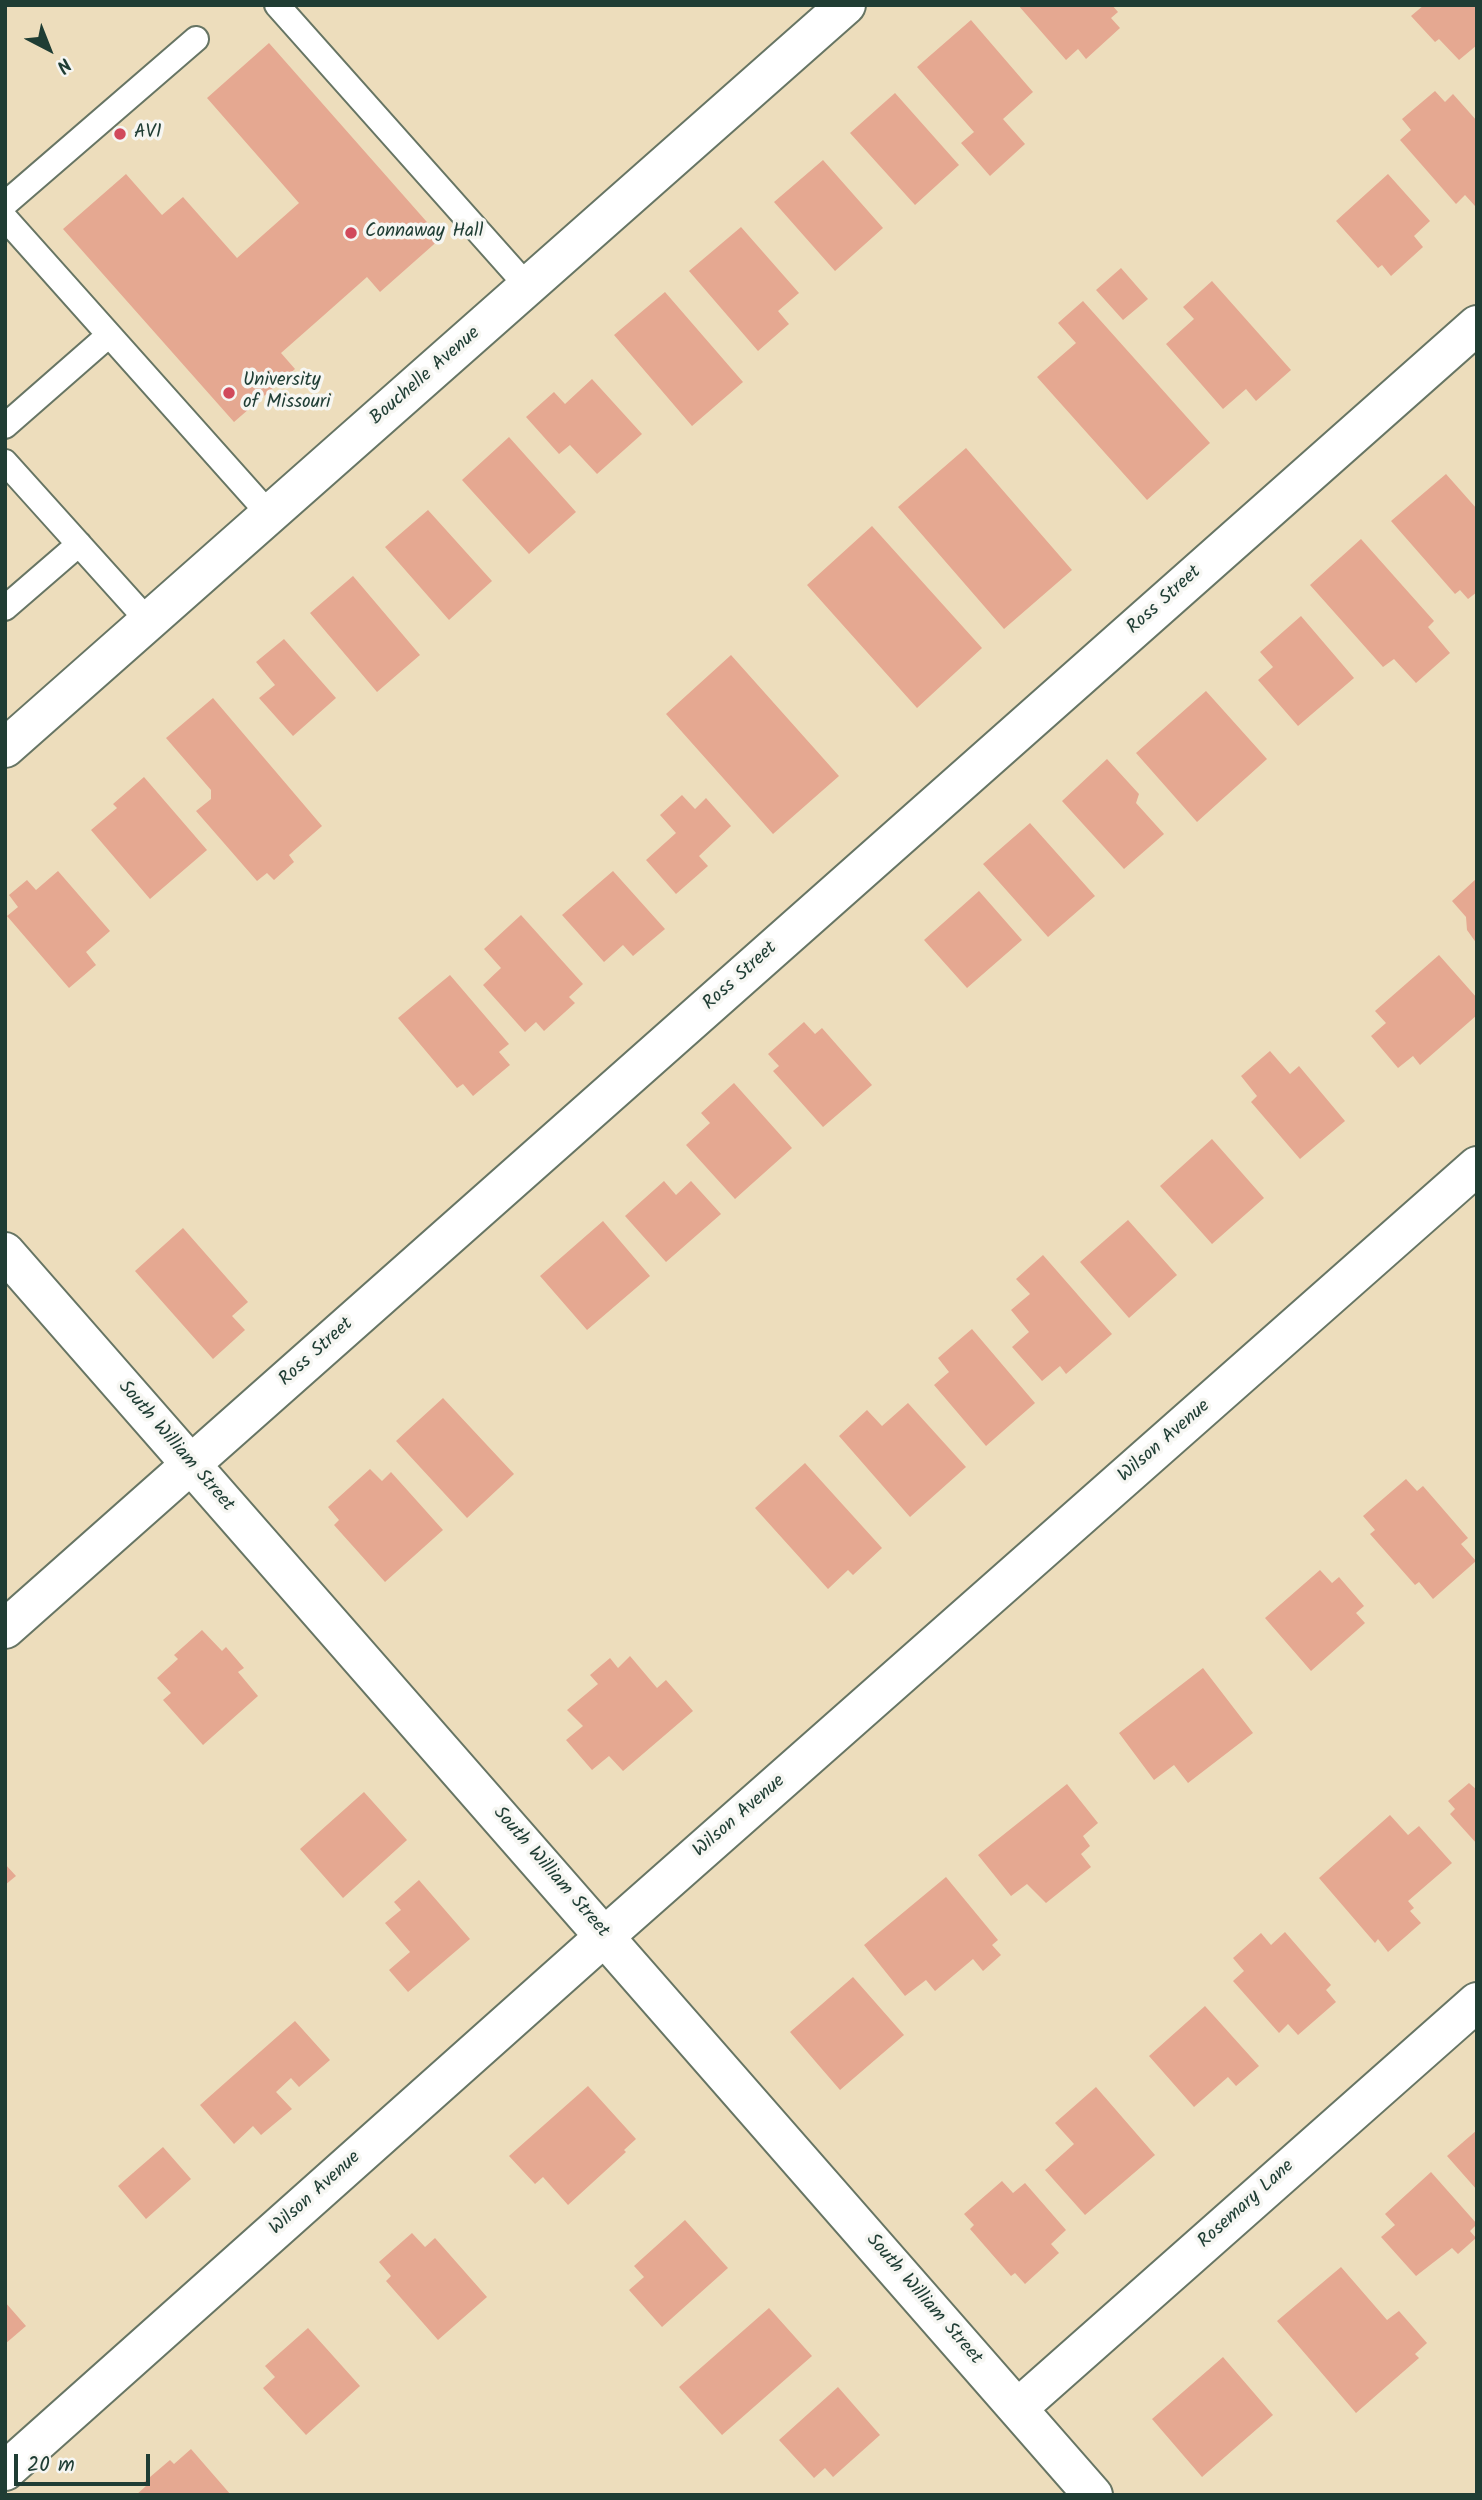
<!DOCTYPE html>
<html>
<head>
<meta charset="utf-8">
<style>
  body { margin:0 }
  #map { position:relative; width:1482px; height:2500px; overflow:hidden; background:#edddbc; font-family:Kalam,sans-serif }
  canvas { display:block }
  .frame { position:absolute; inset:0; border:7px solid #1f3d34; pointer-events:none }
  .north { position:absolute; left:14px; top:14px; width:70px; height:70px; -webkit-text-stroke:5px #f6f6f2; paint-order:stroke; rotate:138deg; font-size:19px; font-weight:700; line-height:28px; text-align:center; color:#1f3d34 }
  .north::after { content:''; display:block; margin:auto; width:24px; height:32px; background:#1f3d34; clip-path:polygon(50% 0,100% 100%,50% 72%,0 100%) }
  .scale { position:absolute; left:14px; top:2454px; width:136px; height:32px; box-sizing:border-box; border:4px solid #1f3d34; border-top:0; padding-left:9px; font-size:21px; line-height:24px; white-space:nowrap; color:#1f3d34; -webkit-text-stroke:5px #f6f6f2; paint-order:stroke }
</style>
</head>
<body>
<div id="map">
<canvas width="1482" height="2500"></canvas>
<div class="frame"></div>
<div class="north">N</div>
<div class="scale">20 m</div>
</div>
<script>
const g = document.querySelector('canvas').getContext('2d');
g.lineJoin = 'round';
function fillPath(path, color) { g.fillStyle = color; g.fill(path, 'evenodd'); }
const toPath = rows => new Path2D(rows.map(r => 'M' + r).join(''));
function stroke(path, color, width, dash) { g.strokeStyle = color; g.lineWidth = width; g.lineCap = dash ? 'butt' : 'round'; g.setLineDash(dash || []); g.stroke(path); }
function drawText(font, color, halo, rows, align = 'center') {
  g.font = font + ' Kalam,sans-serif'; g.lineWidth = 7; g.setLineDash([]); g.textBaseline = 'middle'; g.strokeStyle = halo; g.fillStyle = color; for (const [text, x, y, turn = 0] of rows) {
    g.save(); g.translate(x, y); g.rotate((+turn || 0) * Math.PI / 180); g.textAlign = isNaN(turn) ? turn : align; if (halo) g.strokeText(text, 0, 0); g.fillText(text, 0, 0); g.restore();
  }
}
fillPath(toPath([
  [1018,5,1112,5,1118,12,1111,18,1120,28,1086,59,1078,49,1066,60],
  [1424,5,1477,5,1477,45,1459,60,1439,39,1435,42,1411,16],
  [971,20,1033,92,1003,119,1025,144,990,176,961,143,974,132,917,67],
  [269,43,441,238,380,292,367,277,323,316,281,353,295,369,234,422,63,229,126,174,162,215,183,197,237,258,299,203,207,98],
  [1435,91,1445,102,1453,94,1477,121,1475,206,1465,195,1456,204,1400,140,1411,130,1402,119],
  [895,93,959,165,915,205,850,133],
  [823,160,883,228,835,271,774,202],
  [1388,174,1430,221,1414,236,1423,247,1391,276,1382,265,1378,268,1336,221],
  [741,227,799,293,778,311,789,324,758,351,689,271],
  [1121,268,1148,299,1123,320,1096,290],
  [1212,281,1291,370,1256,401,1246,389,1223,409,1166,344,1194,319,1183,307],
  [665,292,743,382,692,426,614,335],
  [1083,301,1210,443,1147,500,1037,377,1076,343,1058,323],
  [592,379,642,434,597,474,570,445,559,454,526,417,554,392,565,404],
  [509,437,576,512,529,554,462,480],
  [966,448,1072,570,1004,629,898,507],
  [1446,474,1477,509,1477,592,1468,599,1460,590,1455,594,1391,521],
  [428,510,492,581,449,620,385,547],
  [872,526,982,648,917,708,807,585],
  [1361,539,1434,621,1428,627,1450,653,1416,683,1394,659,1383,667,1310,585],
  [353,576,420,655,377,692,310,613],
  [1301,616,1354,678,1298,726,1258,680,1273,667,1260,652],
  [284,639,336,698,293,736,259,698,275,685,256,662],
  [731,655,839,776,773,834,666,714],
  [1206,691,1267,759,1197,822,1136,753],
  [213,698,322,826,289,855,294,862,274,880,267,873,257,881,196,811,211,799,211,790,166,738],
  [1107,759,1139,794,1136,803,1164,834,1124,869,1062,801],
  [144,777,207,850,150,899,91,830,117,808,113,804],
  [682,795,695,809,706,798,731,826,699,856,708,866,676,894,646,860,676,833,660,815],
  [1030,823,1095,896,1048,937,983,864],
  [58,871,110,931,86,952,96,965,69,988,7,916,18,907,9,895,27,880,36,890],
  [613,871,665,929,633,956,623,945,604,962,562,915],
  [1477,878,1477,944,1467,930,1466,917,1452,901],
  [979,891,1022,940,967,988,924,940],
  [521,915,583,984,569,997,575,1003,544,1031,536,1022,525,1032,483,985,501,968,484,949],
  [1439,955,1477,998,1477,1015,1420,1065,1413,1056,1398,1068,1371,1036,1386,1023,1375,1011],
  [450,975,509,1044,499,1052,510,1065,473,1096,463,1084,457,1088,398,1018],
  [804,1022,815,1034,822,1028,872,1085,823,1127,773,1071,779,1066,768,1054],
  [1270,1051,1290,1074,1299,1066,1345,1121,1300,1159,1251,1102,1257,1096,1241,1076],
  [734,1083,792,1148,735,1199,686,1145,710,1123,701,1113],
  [1212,1139,1264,1198,1212,1244,1160,1186],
  [664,1181,676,1195,691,1181,721,1214,666,1262,625,1216],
  [1128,1220,1177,1275,1129,1318,1080,1262],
  [603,1221,650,1276,587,1330,540,1276],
  [183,1228,248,1302,232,1316,245,1330,213,1359,135,1271],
  [1043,1255,1112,1334,1066,1374,1060,1366,1042,1381,1012,1347,1029,1332,1011,1310,1030,1294,1016,1279],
  [972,1329,1035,1403,986,1446,934,1385,949,1372,938,1358],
  [443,1398,514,1474,467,1518,396,1441],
  [908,1403,966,1467,910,1517,839,1436,867,1410,882,1426],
  [805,1463,882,1548,853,1575,848,1570,828,1589,755,1508],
  [370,1469,382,1481,391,1472,443,1530,385,1582,334,1525,339,1520,328,1507],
  [1406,1479,1417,1491,1423,1486,1468,1538,1461,1544,1476,1561,1433,1599,1419,1582,1415,1585,1370,1534,1375,1530,1363,1516],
  [1320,1570,1332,1583,1339,1577,1364,1606,1356,1613,1365,1623,1311,1671,1265,1618],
  [202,1630,222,1651,226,1647,244,1668,238,1672,258,1696,203,1745,163,1700,171,1693,157,1678,178,1659,174,1655],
  [630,1656,657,1688,666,1680,693,1711,623,1771,609,1756,592,1770,566,1740,583,1726,567,1710,598,1684,590,1675,610,1658,618,1668],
  [1203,1668,1253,1733,1188,1783,1174,1765,1154,1780,1119,1733],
  [1469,1783,1477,1790,1477,1844,1450,1814,1455,1809,1448,1801],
  [1067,1784,1098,1823,1083,1836,1090,1846,1081,1854,1091,1867,1046,1903,1027,1884,1011,1896,978,1855],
  [364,1792,407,1840,343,1898,300,1849],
  [1390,1815,1408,1835,1419,1826,1452,1863,1408,1901,1414,1908,1410,1911,1421,1923,1388,1952,1378,1939,1375,1943,1319,1878],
  [5,1864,16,1876,5,1885],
  [946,1877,998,1940,992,1945,1001,1955,983,1971,973,1959,935,1991,926,1980,905,1996,864,1945],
  [419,1880,470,1939,408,1992,389,1970,410,1952,385,1923,401,1910,394,1902],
  [1285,1932,1331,1985,1326,1990,1336,2002,1298,2035,1288,2024,1279,2033,1233,1981,1244,1971,1233,1958,1261,1933,1271,1945],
  [853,1977,904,2035,840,2090,790,2032],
  [1205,2006,1259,2066,1236,2086,1228,2077,1194,2107,1149,2056],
  [295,2021,330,2060,299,2087,291,2078,276,2092,292,2109,261,2135,253,2126,234,2144,200,2105],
  [588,2086,636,2139,624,2150,626,2152,568,2205,543,2177,535,2184,509,2156],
  [1096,2087,1155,2155,1085,2215,1045,2170,1074,2144,1055,2123],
  [1477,2130,1477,2190,1447,2156],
  [163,2147,191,2179,146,2219,118,2186],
  [1431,2172,1477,2224,1470,2231,1476,2238,1458,2254,1452,2248,1416,2276,1381,2237,1395,2225,1385,2214],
  [1002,2181,1013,2193,1025,2183,1066,2230,1051,2244,1059,2253,1025,2284,1015,2273,1011,2276,970,2229,974,2225,964,2214],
  [685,2220,728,2268,662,2327,629,2290,644,2277,634,2266],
  [412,2233,425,2247,435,2238,487,2297,438,2340,386,2281,391,2276,379,2262],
  [1341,2267,1387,2320,1399,2311,1427,2343,1415,2354,1419,2358,1356,2413,1277,2321],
  [5,2302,26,2326,5,2344],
  [769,2308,812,2356,722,2435,679,2387],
  [308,2328,360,2386,306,2435,263,2388,275,2377,265,2366],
  [1223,2357,1273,2415,1202,2477,1152,2419],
  [838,2387,880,2435,833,2477,825,2468,814,2478,779,2440],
  [191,2449,231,2495,136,2495,146,2486,143,2483,170,2460,174,2464]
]), '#e5a891');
const lane = toPath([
  [277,5,528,287],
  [5,204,196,39],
  [5,218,270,515],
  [5,426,109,335],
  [5,462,149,622],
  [5,608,79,544]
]);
const street = toPath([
  [5,748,846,5],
  [5,1252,1093,2495],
  [5,1629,1477,325],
  [1018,2408,1477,2002],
  [5,2471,605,1936,1477,1166]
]);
stroke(lane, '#677564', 28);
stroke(street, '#677564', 42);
stroke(lane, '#fff', 24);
stroke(street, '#fff', 38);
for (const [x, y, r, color] of [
  [120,134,7,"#d1495b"],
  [351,233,7,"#d1495b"],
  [229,393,7,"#d1495b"]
]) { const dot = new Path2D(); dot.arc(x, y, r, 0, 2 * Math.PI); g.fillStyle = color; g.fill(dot); stroke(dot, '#f6f6f2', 2.5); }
drawText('19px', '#1f3d34', '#f6f6f2', [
  ["AV1",134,134],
  ["Connaway Hall",365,233],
  ["University",243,382],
  ["of Missouri",243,404]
], 'left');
drawText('19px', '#1f3d34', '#f6f6f2', [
  ["Bouchelle Avenue",426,377,-41],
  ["Ross Street",1165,601,-42],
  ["Ross Street",741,977,-42],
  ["Ross Street",317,1353,-42],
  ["Wilson Avenue",1165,1442,-41],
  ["South William Street",175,1447,49],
  ["Wilson Avenue",740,1817,-41],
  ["South William Street",550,1873,49],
  ["Wilson Avenue",316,2194,-42],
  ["Rosemary Lane",1247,2205,-42],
  ["South William Street",923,2300,49]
]);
</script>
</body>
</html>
